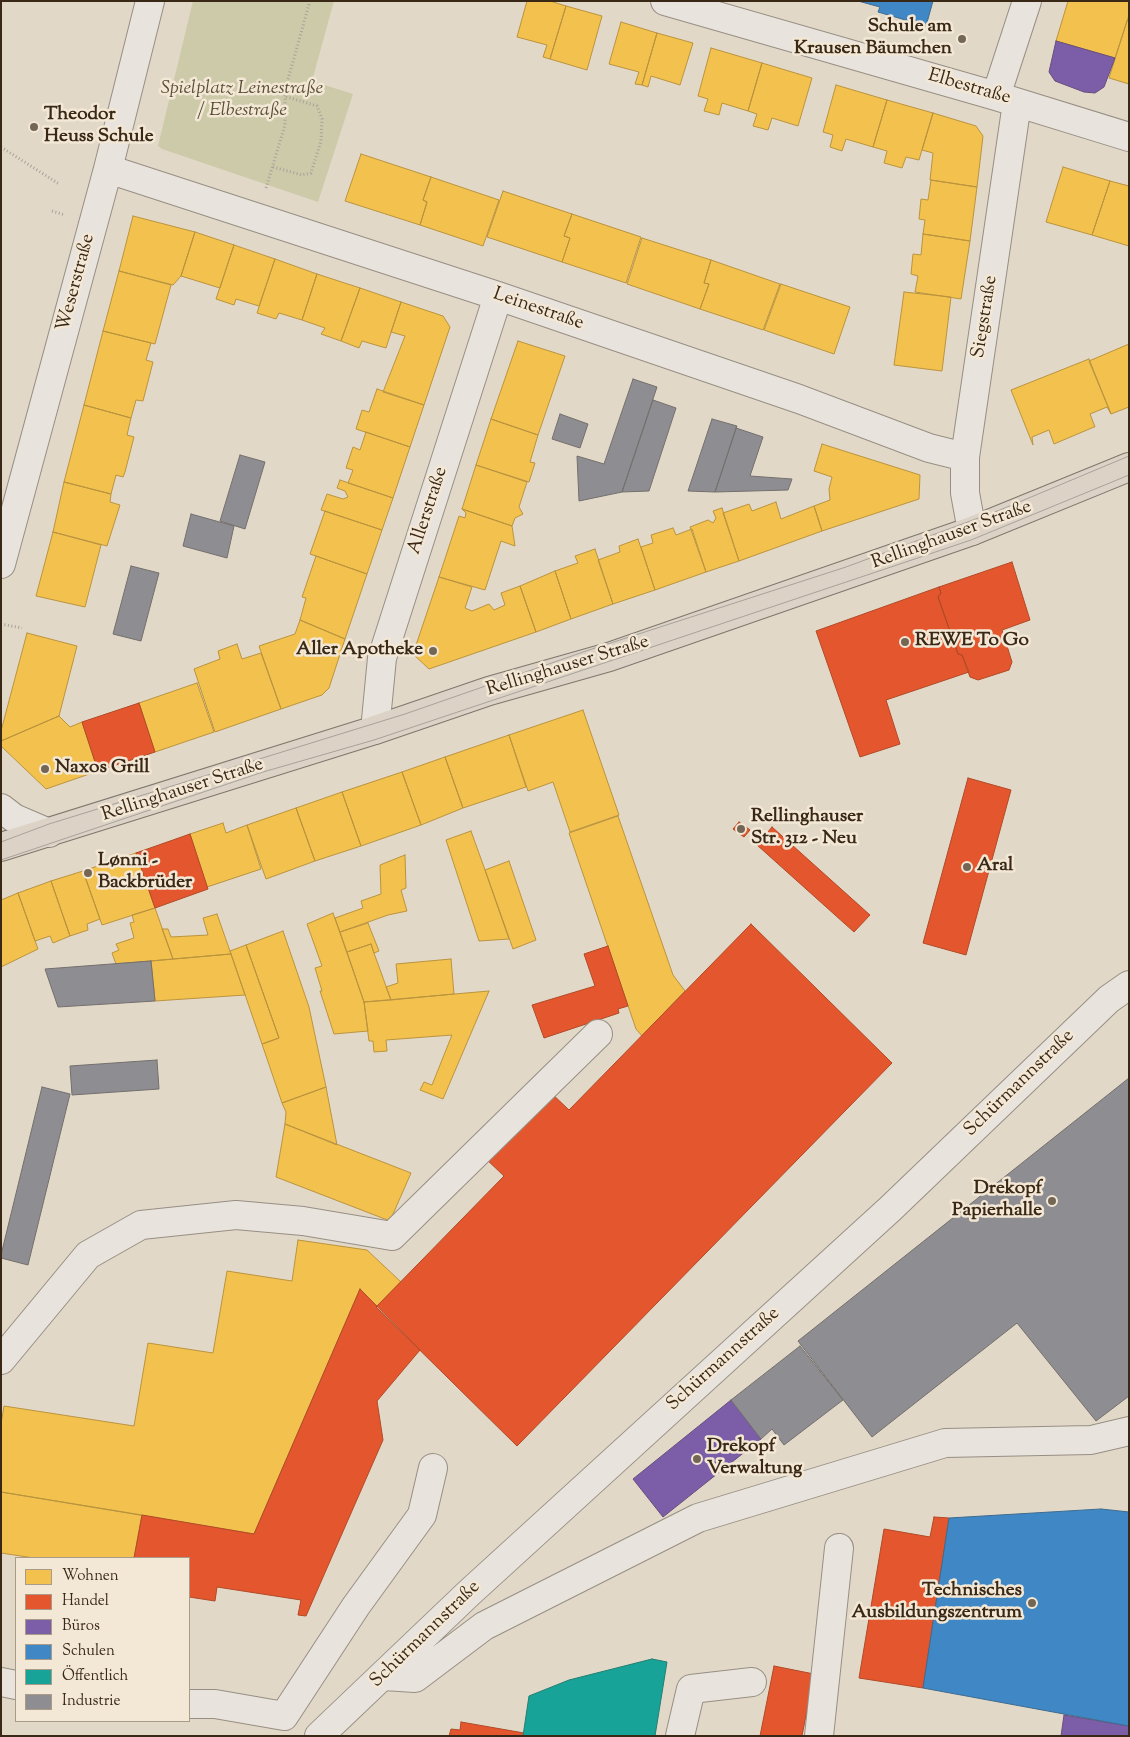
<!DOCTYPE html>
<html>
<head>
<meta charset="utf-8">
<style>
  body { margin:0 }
  #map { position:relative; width:1130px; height:1737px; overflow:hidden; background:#e2d8c8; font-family:"Sorts Mill Goudy",serif }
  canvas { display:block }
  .frame { position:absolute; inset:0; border:2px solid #392815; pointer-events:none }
  .legend { position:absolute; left:15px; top:1557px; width:175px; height:165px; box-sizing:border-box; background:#f3e7d5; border:1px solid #a99b88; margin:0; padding:6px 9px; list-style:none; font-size:15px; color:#392815 }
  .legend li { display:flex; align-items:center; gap:10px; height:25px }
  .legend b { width:25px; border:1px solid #a99b88 }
</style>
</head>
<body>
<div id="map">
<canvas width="1130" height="1737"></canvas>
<div class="frame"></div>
<ul class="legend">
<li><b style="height:14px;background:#f2c14e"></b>Wohnen</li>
<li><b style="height:14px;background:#e4572e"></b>Handel</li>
<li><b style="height:14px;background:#7b5ea7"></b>Büros</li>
<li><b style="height:14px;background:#3f88c5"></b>Schulen</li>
<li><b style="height:14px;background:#17a398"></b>Öffentlich</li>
<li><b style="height:14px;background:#8d8d92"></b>Industrie</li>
</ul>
</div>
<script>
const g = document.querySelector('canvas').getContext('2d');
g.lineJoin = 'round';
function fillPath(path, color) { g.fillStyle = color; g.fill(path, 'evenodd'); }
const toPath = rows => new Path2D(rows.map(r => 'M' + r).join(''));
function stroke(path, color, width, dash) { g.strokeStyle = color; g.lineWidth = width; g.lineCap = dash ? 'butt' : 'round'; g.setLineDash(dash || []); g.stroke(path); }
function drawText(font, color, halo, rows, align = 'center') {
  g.font = font + ' "Sorts Mill Goudy",serif'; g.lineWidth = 5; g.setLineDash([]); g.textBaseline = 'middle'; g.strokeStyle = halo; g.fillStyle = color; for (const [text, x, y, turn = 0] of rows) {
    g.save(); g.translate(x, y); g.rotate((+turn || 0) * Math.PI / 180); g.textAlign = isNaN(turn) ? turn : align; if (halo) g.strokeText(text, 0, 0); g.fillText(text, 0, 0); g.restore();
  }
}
fillPath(toPath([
  [193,1,334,1,312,81,353,94,318,202,162,149,158,146]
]), '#cccaa9');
const homes = toPath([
  [527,1,550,1,566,6,550,59,543,57,547,45,517,37,527,1],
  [1068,1,1129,1,1129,15,1115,58,1056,41,1068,1],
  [566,6,602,16,587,70,550,59,566,6],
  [1127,21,1129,22,1129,84,1109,78,1127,21],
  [621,22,657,33,642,85,635,84,639,72,609,64,621,22],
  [657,33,693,43,680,85,651,76,648,87,642,85,657,33],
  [711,48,762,63,748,111,722,103,719,115,704,111,708,99,698,96,711,48],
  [762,63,812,78,798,126,772,118,768,130,753,126,757,114,748,111,762,63],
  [836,85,887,100,873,147,846,139,842,151,830,147,833,135,823,132,836,85],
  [887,100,933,113,919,160,906,157,902,168,884,163,887,151,873,147,887,100],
  [933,113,976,126,983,136,977,187,930,180,933,153,922,150,933,113],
  [361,154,431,177,423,200,427,202,420,225,345,201,361,154],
  [1063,167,1110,181,1092,235,1046,222,1063,167],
  [431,177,499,200,483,246,420,225,427,202,423,200,431,177],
  [931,180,977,187,970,241,923,234,925,220,919,219,921,199,928,200,931,180],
  [1110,181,1129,186,1129,246,1092,235,1110,181],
  [503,191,572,214,564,236,570,238,562,262,487,237,503,191],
  [572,214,641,237,626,283,562,262,570,238,564,236,572,214],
  [133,216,195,232,181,276,173,285,119,271,133,216],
  [195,232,234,245,220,288,181,276,195,232],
  [923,234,970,241,961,299,915,292,918,276,911,274,913,254,921,255,923,234],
  [642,238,711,260,704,283,709,284,700,309,627,284,642,238],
  [234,245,275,259,259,306,236,299,234,305,216,299,234,245],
  [275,259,317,274,302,320,279,313,276,319,257,313,275,259],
  [711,260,780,284,763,330,700,309,709,284,704,283,711,260],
  [119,271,171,285,155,344,103,331,119,271],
  [317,274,360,288,341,341,321,334,325,328,302,320,317,274],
  [781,284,850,307,834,354,764,330,781,284],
  [360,288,401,302,386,348,362,341,359,348,341,341,360,288],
  [904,292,951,297,942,371,894,365,904,292],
  [401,302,443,316,450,327,424,405,383,392,405,336,391,332,401,302],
  [103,331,151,343,146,360,153,362,143,401,136,400,131,418,84,405,103,331],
  [518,341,565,356,538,435,491,419,518,341],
  [1129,344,1129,407,1111,414,1089,361,1129,344],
  [1089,359,1111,414,1107,407,1090,414,1095,427,1094,427,1054,444,1049,430,1032,437,1033,445,1011,390,1089,359],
  [377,389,424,405,410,447,356,429,362,410,369,412,377,389],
  [84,405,131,418,127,435,134,437,125,472,123,477,116,475,111,494,64,482,84,405],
  [491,419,538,435,530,462,535,463,529,482,476,465,491,419],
  [366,432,410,447,393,498,348,483,353,470,346,468,353,447,360,450,366,432],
  [822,444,920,475,919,499,822,531,814,506,830,500,829,489,832,477,814,471,822,444],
  [476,465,527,482,519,507,523,514,515,518,512,526,462,509,476,465],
  [340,480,393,498,382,530,321,510,327,494,343,499,348,497,345,491,337,488,340,480],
  [64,482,111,494,110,502,120,505,107,546,53,532,64,482],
  [776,502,781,519,814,506,822,531,739,561,723,513,749,504,752,511,776,502],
  [722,508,739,561,706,572,690,527,708,520,713,523,716,518,713,511,722,508],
  [462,509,512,526,515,546,501,541,485,590,439,577,459,516,465,518,466,513,462,509],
  [325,511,382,530,367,574,310,554,325,511],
  [673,528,676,535,692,529,706,572,655,590,641,547,653,543,651,535,673,528],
  [53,532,101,545,85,607,36,596,53,532],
  [638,539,655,590,613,604,598,560,620,552,619,546,638,539],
  [595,549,613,604,571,619,555,571,578,563,575,556,595,549],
  [316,556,367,574,345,639,300,620,306,598,302,597,316,556],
  [555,571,571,619,536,632,520,586,555,571],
  [439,577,472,587,465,608,472,611,489,604,494,610,505,605,501,593,520,586,536,632,429,669,413,654,439,577],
  [300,620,345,639,329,688,322,695,281,709,259,646,295,634,300,620],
  [27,633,77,646,59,716,1,741,1,731,27,633],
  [237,644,242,659,261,653,281,709,215,732,194,669,220,659,218,651,237,644],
  [197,683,214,732,155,752,139,703,197,683],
  [583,710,619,815,570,832,553,782,528,791,509,735,583,710],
  [59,716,70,727,82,722,98,771,46,789,1,746,1,741,59,716],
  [509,735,526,787,463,808,445,757,509,735],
  [445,757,463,808,421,825,402,772,445,757],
  [402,772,421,825,361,846,342,792,402,772],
  [342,792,361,846,315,861,296,808,342,792],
  [296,808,315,861,266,879,247,825,296,808],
  [618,816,673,975,685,991,642,1036,636,1029,569,833,618,816],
  [223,823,226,833,247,825,261,869,207,887,190,834,223,823],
  [471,831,485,870,509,939,479,941,446,840,471,831],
  [136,853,155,908,102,925,83,871,136,853],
  [405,855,406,888,401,890,407,911,388,915,340,932,335,918,363,908,361,901,381,894,380,865,405,855],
  [509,861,536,940,513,949,485,870,509,861],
  [83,871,100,919,87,924,88,930,70,936,51,881,83,871],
  [51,881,70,936,53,943,50,936,35,941,18,893,51,881],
  [18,893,38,949,1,967,1,900,18,893],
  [155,908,173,959,116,964,112,953,119,950,116,944,134,938,130,923,134,922,132,915,155,908],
  [333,913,364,1002,368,1031,334,1034,320,991,322,991,315,968,322,966,307,924,333,913],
  [217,914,231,954,173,959,162,929,168,929,171,937,208,935,203,918,217,914],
  [368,923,379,951,374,953,371,944,347,952,340,932,368,923],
  [283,931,309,1007,326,1087,282,1103,262,1044,279,1038,246,945,283,931],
  [371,944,374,953,391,1000,364,1002,347,952,371,944],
  [246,945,279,1038,262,1044,230,951,246,945],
  [231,954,245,995,155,1001,151,961,231,954],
  [451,959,454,994,391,1000,386,987,398,983,396,964,451,959],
  [489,991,443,1099,420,1090,424,1082,432,1085,452,1035,386,1040,387,1051,374,1052,373,1041,369,1041,364,1002,489,991],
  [326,1087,337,1145,285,1124,286,1112,282,1103,326,1087],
  [285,1124,411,1173,390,1221,276,1177,285,1124],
  [298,1240,367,1250,401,1282,377,1306,360,1289,254,1534,1,1492,1,1424,4,1406,134,1426,148,1343,213,1353,227,1271,292,1281,298,1240],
  [1,1492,142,1515,134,1558,34,1558,1,1553,1,1492]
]);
fillPath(homes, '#f2c14e');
stroke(homes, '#ba933d', 1);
const shops = toPath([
  [1012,562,1030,620,1002,630,1012,662,1009,670,978,680,970,677,962,655,958,654,938,597,941,593,939,587,1012,562],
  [939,587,941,593,938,597,958,654,962,655,969,672,886,700,900,744,860,757,816,631,939,587],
  [139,703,155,752,98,771,82,722,139,703],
  [968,778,1011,790,966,955,923,943,968,778],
  [739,822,750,830,744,837,733,829,739,822],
  [772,827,870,915,854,932,757,845,772,827],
  [190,834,208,889,155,908,136,853,190,834],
  [751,924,892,1063,517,1446,376,1307,504,1176,484,1157,548,1090,569,1110,751,924],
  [608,946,628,1006,618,1009,619,1013,544,1038,532,1005,595,986,584,954,608,946],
  [360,1289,420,1350,377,1401,383,1440,306,1616,298,1615,301,1600,217,1587,215,1601,189,1597,189,1558,134,1558,142,1515,254,1534,360,1289],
  [934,1517,949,1518,923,1688,859,1678,884,1529,930,1537,934,1517],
  [774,1666,814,1674,802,1736,760,1736,774,1666],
  [461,1722,524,1733,523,1736,449,1736,451,1729,460,1730,461,1722]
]);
fillPath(shops, '#e4572e');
stroke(shops, '#b14926', 1);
const offices = toPath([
  [1056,41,1115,58,1104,87,1095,93,1084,92,1055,81,1049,72,1056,41],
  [731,1400,761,1439,663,1517,633,1479,731,1400],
  [1064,1715,1129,1726,1129,1736,1061,1736,1064,1715]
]);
fillPath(offices, '#7b5ea7');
stroke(offices, '#674e7b', 1);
const schools = toPath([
  [858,1,933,1,926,26,878,12,880,7,858,1],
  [1101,1509,1129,1512,1129,1726,923,1688,949,1518,1101,1509]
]);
fillPath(schools, '#3f88c5');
stroke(schools, '#3d6b90', 1);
const public = toPath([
  [652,1659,667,1662,655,1736,523,1736,529,1696,569,1680,652,1659]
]);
fillPath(public, '#17a398');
stroke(public, '#217e71', 1);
const industry = toPath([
  [633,379,657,387,622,492,579,501,577,456,604,464,633,379],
  [653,400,676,408,649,491,622,492,653,400],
  [560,414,588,424,580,448,552,439,560,414],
  [712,419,737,426,715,492,688,491,712,419],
  [736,428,763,437,750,476,792,479,788,490,715,492,736,428],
  [240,455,265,462,245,529,220,521,240,455],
  [191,514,234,526,227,558,183,546,191,514],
  [131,566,159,573,141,641,113,634,131,566],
  [151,961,155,1001,58,1007,45,969,151,961],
  [157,1060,159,1089,72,1095,70,1066,157,1060],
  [1129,1078,1129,1396,1096,1421,1017,1323,872,1437,798,1341,1129,1078],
  [42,1087,70,1094,28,1265,1,1258,1,1255,42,1087],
  [800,1346,843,1400,784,1445,772,1429,761,1439,731,1400,800,1346]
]);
fillPath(industry, '#8d8d92');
stroke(industry, '#746f6c', 1);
const minor = toPath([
  [665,1,996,96,1129,137],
  [996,96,1027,1],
  [108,169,498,296,799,399,929,448,965,457],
  [972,531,965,493,965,457,1017,103],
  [1,564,108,169,150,1],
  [375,730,382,658,498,296],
  [1,808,14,818,49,833],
  [1,1360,88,1255,141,1225,236,1215,303,1221,392,1236,598,1034],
  [384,1676,415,1678,484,1626,698,1518,945,1443,1091,1440,1129,1431],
  [1,1682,16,1685],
  [189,1704,215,1704,284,1716,356,1606,422,1515,433,1468],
  [319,1736,469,1593,890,1209,1109,999,1129,985],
  [680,1736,691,1689,752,1682],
  [819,1736,839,1548]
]);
const major = toPath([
  [1,847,375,730,489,691,609,657,972,531,1129,467]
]);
stroke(minor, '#978f84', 30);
stroke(major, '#7e776c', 30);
stroke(toPath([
  [1,147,59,184],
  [273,167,302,175,311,173,321,141,322,119,317,106,284,96],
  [266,188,285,125,285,90,310,1],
  [52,211,65,215],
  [1,624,22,628]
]), '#a8a29b', 3, [1, 2.5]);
stroke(minor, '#e8e3dc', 28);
stroke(major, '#dcd3c6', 28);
stroke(toPath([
  [1,842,49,824,405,714,589,650,846,567,1000,510,1129,456],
  [1,860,263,772,374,740,885,569,971,540,1129,475]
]), '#a8a29b', 1);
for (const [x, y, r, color] of [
  [962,39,5,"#746654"],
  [34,127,5,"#746654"],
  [905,642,5,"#746654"],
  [433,651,5,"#746654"],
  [45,769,5,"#746654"],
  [741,829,5,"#746654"],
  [967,867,5,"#746654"],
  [88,873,5,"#746654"],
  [1052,1201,5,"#746654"],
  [697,1459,5,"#746654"],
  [1032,1603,5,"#746654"]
]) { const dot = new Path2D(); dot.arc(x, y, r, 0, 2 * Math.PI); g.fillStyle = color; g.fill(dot); stroke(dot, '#f3e7d5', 2); }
drawText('bold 19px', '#392815', '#f3e7d5', [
  ["Schule am",952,28,"right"],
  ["Krausen Bäumchen",952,50,"right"],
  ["Theodor",44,116],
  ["Heuss Schule",44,138],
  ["REWE To Go",915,642],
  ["Aller Apotheke",423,651,"right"],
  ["Naxos Grill",55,769],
  ["Rellinghauser",751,818],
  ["Str. 312 - Neu",751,840],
  ["Lønni -",98,862],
  ["Backbrüder",98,884],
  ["Aral",977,867],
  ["Drekopf",1042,1190,"right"],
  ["Papierhalle",1042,1212,"right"],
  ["Drekopf",707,1448],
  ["Verwaltung",707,1470],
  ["Technisches",1022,1592,"right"],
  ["Ausbildungszentrum",1022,1614,"right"]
], 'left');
drawText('19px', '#392815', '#f3e7d5', [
  ["Elbestraße",969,88,16],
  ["Weserstraße",77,283,-75],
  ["Leinestraße",538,310,19],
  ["Siegstraße",986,317,-81],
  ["Allerstraße",429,511,-72],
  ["Rellinghauser Straße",952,536,-20],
  ["Rellinghauser Straße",568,667,-17],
  ["Rellinghauser Straße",183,791,-18],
  ["Schürmannstraße",1020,1084,-44],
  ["Schürmannstraße",724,1360,-42],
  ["Schürmannstraße",426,1635,-44]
]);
drawText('italic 19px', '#594e34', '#f3e7d5', [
  ["Spielplatz Leinestraße",242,90],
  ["/ Elbestraße",242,112]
]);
</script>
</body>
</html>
